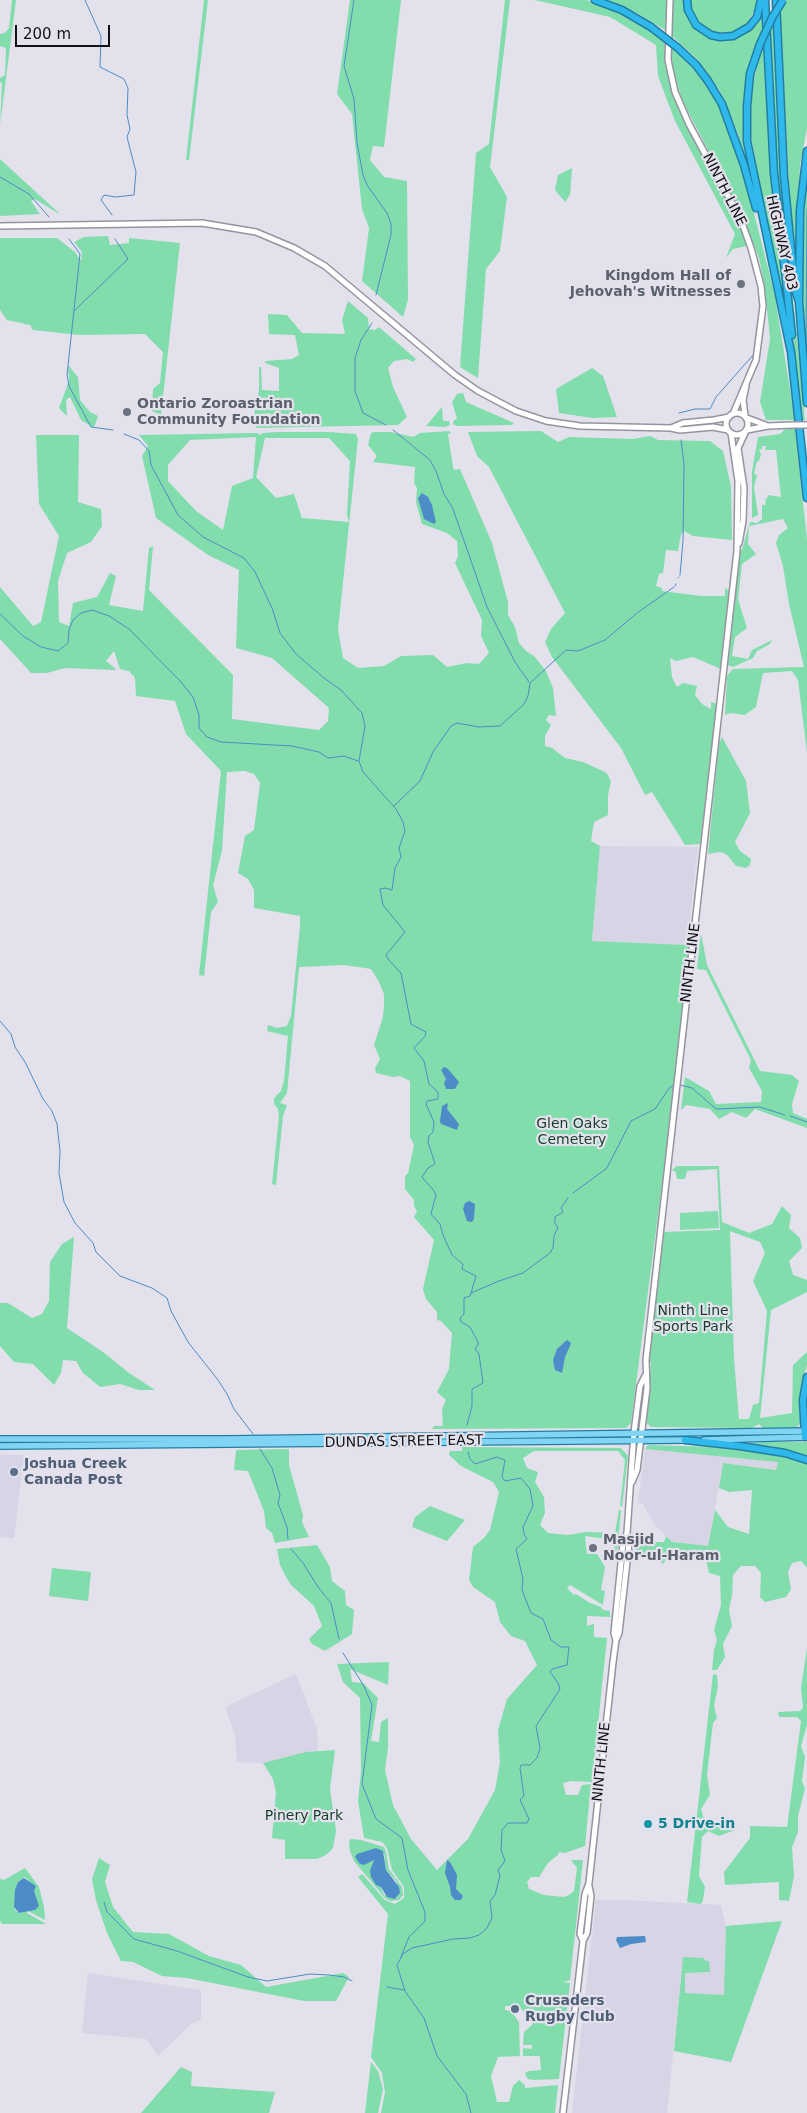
<!DOCTYPE html>
<html>
<head>
<meta charset="utf-8">
<style>
  body { margin:0 }
  #map { position:relative; width:807px; height:2113px; overflow:hidden; background:#e3e1ec; font-family:"DejaVu Sans",sans-serif }
  canvas { display:block }
  .scale { position:absolute; left:15px; top:25px; width:95px; height:22px; box-sizing:border-box; border:2px solid #121115; border-top:0; padding-left:6px; font-size:15px; line-height:18px; white-space:nowrap; color:#121115; -webkit-text-stroke:4px #e3e1ec; paint-order:stroke }
</style>
</head>
<body>
<div id="map">
<canvas width="807" height="2113"></canvas>
<div class="scale">200 m</div>
</div>
<script>
const g = document.querySelector('canvas').getContext('2d');
g.lineJoin = 'round';
function fillPath(path, color) { g.fillStyle = color; g.fill(path, 'evenodd'); }
const toPath = rows => new Path2D(rows.map(r => 'M' + r).join(''));
function stroke(path, color, width, dash) { g.strokeStyle = color; g.lineWidth = width; g.lineCap = dash ? 'butt' : 'round'; g.setLineDash(dash || []); g.stroke(path); }
function drawText(font, color, halo, rows, align = 'center') {
  g.font = font + ' "DejaVu Sans",sans-serif'; g.lineWidth = 4.5; g.setLineDash([]); g.textBaseline = 'middle'; g.strokeStyle = halo; g.fillStyle = color; for (const [text, x, y, turn = 0] of rows) {
    g.save(); g.translate(x, y); g.rotate((+turn || 0) * Math.PI / 180); g.textAlign = isNaN(turn) ? turn : align; if (halo) g.strokeText(text, 0, 0); g.fillText(text, 0, 0); g.restore();
  }
}
fillPath(toPath([
  [600,846,698,847,687,945,592,941],
  [645,1449,778,1461,777,1470,723,1463,708,1547,672,1542,654,1524,643,1504,638,1502],
  [0,1455,24,1455,14,1538,0,1537],
  [296,1674,317,1729,318,1751,263,1763,237,1762,235,1735,225,1707],
  [596,1900,622,1900,721,1905,726,1926,725,1995,685,1994,684,1973,709,1972,709,1961,704,1960,704,1958,683,1957,667,2113,572,2113],
  [88,1973,201,1990,201,2019,190,2025,158,2056,146,2039,82,2033]
]), '#d6d4e5');
fillPath(toPath([
  [12,0,16,0,0,125,2,83,0,82,0,78,5,75,6,48,0,46,0,34,5,33,9,28],
  [204,0,208,0,189,160,186,160],
  [350,0,401,0,384,147,373,146,370,160,384,177,407,181,408,300,403,317,362,281,369,228,362,209,352,114,337,94],
  [505,0,510,0,490,167,507,197,500,251,486,269,478,378,460,367,476,153,489,144],
  [535,0,586,0,611,6,664,36,665,61,672,93,683,119,739,223,747,246,733,249,726,258,735,234,675,121,658,76,656,45,610,17],
  [608,0,667,0,665,30,635,12],
  [673,0,684,0,687,15,691,23,698,31,705,35,735,38,753,26,762,11,762,30,749,66,745,90,744,141,749,173,738,134,720,91,696,58,671,35],
  [690,0,756,0,756,8,747,23,737,30,727,34,715,32,704,27,694,18],
  [786,0,807,0,807,128,800,165,795,256,790,202,780,9],
  [774,19,784,206,805,420,802,420,778,196,767,33],
  [764,41,770,146,784,299,763,206,750,130,751,90],
  [670,42,709,84,735,138,775,296,795,420,766,420,760,402,770,339,765,288,759,258,741,213,681,98,673,68],
  [0,159,61,215,35,199,31,201,40,214,0,216],
  [807,162,807,358,802,280,803,217],
  [572,168,570,195,565,202,555,190,558,175],
  [108,236,110,245,129,243,129,238,180,243,161,415,152,411,153,389,160,383,163,352,145,334,79,335,33,330,30,325,7,320,0,310,0,238,57,238,75,252,81,261,82,252,74,242,84,237],
  [348,301,368,318,369,329,375,330,379,327,416,359,413,362,407,359,394,361,388,368,393,387,407,417,398,425,256,428,253,420,257,418,264,423,272,423,270,413,254,415,259,390,259,367,261,367,262,390,279,391,279,368,265,363,266,361,292,359,299,355,295,335,269,334,268,314,287,315,302,333,345,334,342,320],
  [68,365,78,377,80,400,90,412,98,416,94,428,81,420,70,397,66,400,67,416,59,408,69,381],
  [592,368,603,376,617,417,592,418,559,413,556,389],
  [463,393,466,402,514,423,512,425,457,426,453,424,454,420,457,419,452,402,457,394],
  [442,407,443,421,449,421,450,425,445,427,426,426],
  [785,429,795,429,807,539,807,752,798,680,792,671,763,673,756,707,745,715,730,713,725,715,727,676,733,669,804,667,789,604,783,566,776,543,779,535,788,528,783,519,749,526,748,544,756,554,742,564,738,599,747,628,735,637,732,656,748,659,752,650,772,640,770,644,757,651,753,658,733,667,728,665,727,661,740,550,742,550,749,525,751,522,757,523,762,519,762,505,765,505,766,500,763,498,767,499,768,495,781,497,776,450,765,450,766,446,762,446,762,449,759,450,761,454,759,461,757,461,754,474,757,475,754,487,758,515,752,518,752,471,758,437,780,434],
  [449,431,451,433,448,434,453,467,454,470,460,469,492,543,508,602,508,615,515,627,519,643,526,651,534,656,546,671,553,688,556,716,549,715,546,720,551,725,545,736,545,746,552,748,565,758,583,762,605,772,608,775,611,782,608,795,608,815,594,822,591,841,600,846,592,941,687,945,690,950,681,1037,631,1423,626,1428,432,1429,434,1426,443,1426,442,1409,446,1400,437,1392,449,1369,452,1333,441,1321,437,1320,437,1312,426,1299,423,1289,434,1240,414,1217,417,1211,414,1206,414,1200,405,1189,405,1176,408,1173,414,1145,410,1137,410,1081,400,1076,393,1077,376,1073,375,1068,380,1059,374,1045,383,1017,384,1006,384,994,379,982,371,969,365,968,344,965,299,967,287,1093,280,1103,287,1105,283,1116,276,1185,272,1184,279,1117,278,1109,274,1104,274,1098,281,1091,284,1081,288,1036,267,1031,268,1025,277,1028,287,1026,291,1016,300,926,300,916,254,908,254,890,248,879,238,873,245,836,254,830,260,783,254,774,245,771,227,772,222,851,213,885,218,902,211,912,204,976,199,975,221,771,186,734,175,701,136,696,135,678,129,671,120,669,114,651,106,661,116,669,115,670,65,668,47,673,31,673,0,639,0,587,33,626,41,622,59,536,39,504,36,435,79,435,78,502,101,509,102,526,91,542,67,553,58,581,59,622,69,626,73,603,97,597,110,573,116,576,109,605,143,611,149,548,153,546,149,590,233,675,232,719,319,730,328,721,329,708,272,658,236,648,239,570,208,555,156,518,142,456,148,446,139,435,257,433,261,435,262,433,279,432,328,432,356,434,358,439,338,630,343,658,358,668,384,666,401,656,433,655,447,667,467,663,479,664,489,653,481,636,482,620,455,563,458,556,457,541,447,533,422,524,416,502,417,488,414,483,415,467,373,462,377,456,368,445,371,433,374,432,391,432,413,437,420,433],
  [256,437,253,478,232,486,223,530,196,511,168,481,168,465,190,440],
  [265,438,329,438,350,461,347,515,349,522,302,518,294,494,276,498,256,477],
  [541,431,558,442,569,437,633,439,650,436,658,440,710,441,723,451,731,486,732,540,693,536,684,531,681,534,678,551,666,550,663,573,659,574,656,586,662,588,662,591,701,596,725,596,725,588,730,591,721,669,693,657,676,661,670,658,672,677,677,687,683,683,697,686,695,695,702,704,711,709,711,702,717,704,700,844,685,845,652,792,645,795,621,748,552,657,545,642,551,629,565,613,489,467,477,456,468,432],
  [722,737,746,781,750,813,735,842,740,851,751,859,750,865,746,868,736,866,728,856,724,853,719,852,708,854,719,743],
  [701,933,707,965,760,1071,792,1075,799,1081,792,1104,793,1113,807,1119,807,1128,755,1109,746,1118,732,1112,719,1119,710,1109,686,1105,681,1110,685,1077,709,1091,716,1104,761,1102,762,1091,749,1068,751,1060,706,970,697,969],
  [677,1166,719,1166,722,1222,749,1233,772,1224,782,1206,791,1215,789,1228,800,1238,802,1248,789,1261,793,1275,807,1280,807,1292,771,1310,760,1418,792,1413,793,1365,807,1352,807,1366,802,1380,800,1394,800,1423,797,1428,763,1428,759,1424,752,1428,651,1427,646,1422,651,1362,647,1362,663,1232,720,1230,717,1169,687,1171,685,1179,677,1179,676,1172,672,1170],
  [730,1231,760,1242,765,1253,753,1281,767,1311,759,1403,753,1405,749,1419,739,1419,734,1359],
  [718,1211,719,1228,680,1230,680,1213],
  [74,1237,67,1328,103,1352,129,1373,155,1390,139,1390,120,1384,100,1387,83,1373,76,1361,63,1360,61,1373,54,1385,33,1364,14,1362,0,1346,0,1303,8,1303,32,1318,42,1314,49,1301,50,1262,62,1244],
  [765,1442,807,1442,807,1456,771,1446,740,1444],
  [648,1445,751,1448,807,1461,807,1568,801,1561,792,1563,788,1572,791,1589,786,1597,765,1602,760,1597,761,1573,755,1566,741,1566,733,1575,732,1595,729,1610,732,1626,723,1644,725,1657,717,1670,712,1670,714,1650,717,1640,714,1630,721,1605,720,1576,709,1573,706,1560,669,1554,663,1564,647,1554,639,1555,633,1547,634,1542,664,1542,666,1536,672,1542,708,1546,715,1510,728,1527,749,1534,752,1490,729,1492,719,1488,723,1463,776,1470,778,1462,645,1449],
  [462,1447,621,1448,628,1456,622,1507,620,1506,625,1460,618,1451,534,1451,523,1458,527,1468,538,1472,535,1482,544,1497,545,1513,540,1525,548,1533,568,1535,585,1532,615,1533,619,1510,621,1510,617,1552,614,1551,615,1540,585,1536,587,1554,597,1554,605,1567,601,1590,605,1591,603,1605,570,1585,567,1588,574,1595,576,1594,590,1603,601,1607,603,1610,610,1611,610,1617,587,1616,587,1626,594,1624,594,1637,607,1638,592,1782,571,1781,563,1783,566,1795,578,1795,582,1785,591,1784,585,1846,565,1853,559,1852,558,1855,548,1863,539,1877,531,1877,527,1882,529,1889,544,1895,564,1897,569,1895,574,1891,577,1868,571,1860,583,1860,570,1980,563,1982,570,1983,559,2079,534,2080,528,2079,526,2076,525,2073,529,2071,541,2070,540,2056,523,2056,523,2048,532,2049,532,2045,523,2045,524,2032,532,2025,533,2020,530,2015,525,2013,519,2006,505,2006,505,2010,511,2011,519,2022,520,2056,498,2057,491,2076,497,2102,509,2102,513,2086,519,2080,525,2085,525,2088,558,2085,555,2113,381,2113,385,2092,382,2073,371,2057,388,1914,358,1877,362,1874,385,1900,395,1904,404,1898,404,1887,392,1870,387,1848,382,1842,364,1838,358,1801,361,1771,360,1698,343,1682,337,1664,389,1662,388,1685,350,1669,352,1682,363,1683,378,1698,371,1741,379,1742,381,1722,388,1718,388,1748,385,1770,393,1805,411,1839,437,1870,468,1839,495,1790,500,1762,498,1730,507,1699,537,1665,525,1641,511,1636,500,1622,495,1602,473,1587,469,1580,473,1547,484,1538,490,1530,499,1492,493,1482,461,1466,449,1455,450,1451,462,1451],
  [289,1449,289,1465,303,1515,302,1522,309,1537,275,1543,272,1533,266,1528,264,1511,248,1471,234,1470,236,1450],
  [430,1506,465,1520,447,1541,412,1527,415,1517],
  [317,1545,330,1567,332,1581,345,1591,346,1605,354,1610,352,1634,325,1651,312,1644,309,1639,322,1626,314,1606,291,1585,286,1577,280,1565,277,1549],
  [52,1568,91,1572,88,1601,49,1596],
  [807,1648,807,1725,801,1746,805,1757,802,1781,805,1789,798,1816,798,1832,792,1847,794,1876,789,1901,779,1900,779,1882,725,1885,724,1872,750,1838,750,1826,787,1827,801,1721,797,1717,779,1717,778,1712,800,1711,803,1708,801,1688],
  [713,1674,717,1675,718,1686,714,1706,717,1718,713,1723,707,1775,710,1795,701,1809,706,1825,737,1825,735,1830,719,1836,708,1831,702,1837,699,1876,705,1887,703,1900,701,1904,687,1902],
  [335,1750,330,1789,336,1831,333,1848,326,1855,317,1859,285,1859,285,1840,272,1838,276,1792,273,1779,263,1763,306,1752],
  [351,1839,361,1840,384,1847,386,1852,389,1869,402,1887,403,1895,399,1900,390,1901,385,1898,354,1861,350,1851,349,1841],
  [384,1853,386,1870,396,1881,400,1893,397,1898,384,1895,381,1887,376,1884,371,1877,374,1859,362,1865,356,1857,359,1855],
  [99,1858,110,1865,105,1882,113,1907,133,1932,169,1934,209,1956,241,1965,266,1987,343,1973,349,1977,336,2001,304,2001,187,1978,162,1976,133,1962,121,1961,107,1933,96,1900,92,1879],
  [25,1868,39,1887,44,1907,45,1920,28,1911,27,1913,46,1924,2,1924,0,1921,0,1879,4,1880],
  [25,1877,33,1885,35,1910,19,1913,15,1910,18,1882],
  [782,1921,731,2062,674,2051,683,1957,704,1958,704,1960,709,1961,710,1972,685,1973,685,1993,724,1995,726,1926],
  [371,2062,378,2071,383,2089,378,2113,365,2113],
  [181,2067,192,2072,191,2086,275,2092,269,2113,141,2113]
]), '#82ddad');
fillPath(toPath([
  [422,493,428,497,432,505,436,522,434,524,424,519,418,498],
  [444,1067,447,1068,459,1082,455,1089,446,1089,444,1083,446,1079,441,1070],
  [448,1103,447,1109,459,1124,457,1130,441,1124,440,1121,442,1106],
  [469,1201,475,1204,474,1219,472,1222,467,1221,463,1209,465,1203],
  [567,1340,571,1343,570,1346,565,1357,562,1373,555,1370,553,1360,557,1349],
  [376,1848,383,1851,386,1870,399,1887,400,1893,395,1899,387,1897,381,1887,376,1885,371,1877,370,1871,374,1860,364,1865,360,1864,355,1857,357,1854],
  [447,1860,450,1862,457,1875,456,1889,463,1896,461,1900,455,1900,451,1895,450,1887,445,1873],
  [24,1878,36,1886,34,1891,39,1906,35,1910,19,1913,14,1907,15,1890,18,1882],
  [645,1936,646,1942,631,1944,620,1948,616,1940,617,1937]
]), '#4d8cc8');
stroke(toPath([
  [85,0,101,36,100,67,124,79,128,88,127,115,130,129,127,137,136,172,134,195,115,197,104,195,101,200,112,215],
  [354,0,344,66,354,99,357,143,363,175,367,185,387,213,391,224,391,235,376,295],
  [0,177,29,194,49,217],
  [69,239,80,254,67,375,69,386,91,427,113,430],
  [74,311,128,259,115,239],
  [372,323,361,340,355,358,355,391,363,413,386,425],
  [806,352,807,209],
  [679,413,695,409,710,409,716,397,754,354],
  [393,430,430,460,436,471,444,494,453,509,487,607,515,662,529,682],
  [124,434,139,440,149,451,151,465,178,515,203,537,244,558,255,572,272,608,280,633,296,654,324,678,341,690,362,713,365,726,359,761,363,772,396,809,403,822,405,831,399,848,401,857,395,868,392,890,385,888,380,889,383,905,405,932,386,955,388,959,401,973,411,1024,426,1032,425,1036,414,1048,424,1061,429,1084,438,1092,438,1099,427,1101,426,1104,434,1122,433,1132,429,1136,428,1142,435,1164,428,1168,422,1177,434,1191,436,1195,431,1214,440,1224,443,1235,452,1255,463,1264,462,1269,476,1276,471,1293],
  [680,575,683,541,684,464,681,440],
  [678,578,679,577],
  [675,586,676,584],
  [0,614,23,636,41,647,58,651,68,643,69,630,73,620,81,613,92,610,109,616,129,629,181,682,193,697,199,715,199,728,207,737,221,742,292,746,319,752,328,758,344,756,358,761],
  [394,806,420,781,433,752,451,726,457,723,479,727,500,726,524,704,528,696,530,683,566,650,578,651,605,640,637,613,674,587],
  [0,1021,11,1034,15,1047,25,1062,43,1099,52,1111,57,1124,60,1151,59,1173,64,1202,75,1223,93,1243,96,1252,120,1276,152,1288,167,1298,171,1311,188,1342,218,1380,227,1394,234,1409,253,1434],
  [680,1085,692,1088,716,1109,760,1107,785,1115],
  [790,1116,807,1122],
  [573,1193,607,1168,631,1121,655,1109,670,1087,674,1086],
  [467,1425,472,1406,472,1389,483,1383,479,1354,475,1349,478,1345,478,1342,470,1327,461,1322,460,1318,464,1314,464,1298,470,1296,471,1293,499,1281,523,1273,550,1253,553,1248,554,1236,558,1227,555,1224,555,1217,563,1212,561,1208,568,1198],
  [260,1449,272,1468,280,1495,278,1503,287,1527,288,1539],
  [468,1452,470,1459,475,1464,497,1457,505,1460,502,1477,505,1481,521,1478,530,1489,533,1506,523,1527,524,1534,527,1539,516,1549,523,1579,522,1590,531,1613,543,1619,551,1640,561,1647,569,1647,567,1665,552,1669,550,1672,558,1683,560,1689,536,1726,540,1748,537,1758,530,1765,521,1765,520,1768,524,1796,520,1800,529,1819,527,1823,508,1823,502,1830,501,1850,505,1861,498,1870,500,1876,495,1895,490,1901,492,1918,487,1928,479,1935,470,1938,453,1939,412,1948,403,1954,397,1965,405,1991,424,2018,437,2056,466,2094,471,2113],
  [291,1549,303,1563,318,1587,331,1603,339,1639],
  [343,1653,364,1686,372,1705,362,1784,376,1819,402,1838,408,1870,425,1912,425,1921,409,1937,401,1957],
  [104,1902,107,1912,134,1939,177,1951,248,1977,267,1981,310,1974,329,1975,344,1977,352,1981],
  [387,1987,404,1990]
]), '#4d8cc8', 1);
const secondary = toPath([
  [670,0,668,60,675,92,689,124,741,220,751,248,761,286,763,306,756,360,733,414],
  [0,226,202,223,256,232,294,248,325,266,455,375,478,391,516,411,546,421,580,426,671,428,680,430,713,427,728,430],
  '726 424a11 11 0 1 1 22 0a11 11 0 1 1-22 0Z',
  [745,415,743,400,746,386],
  [747,418,768,426],
  [671,428,683,423,714,420,729,417],
  [747,430,768,426,793,425],
  [739,543,743,521,744,488,738,448,745,433],
  [632,1482,637,1470,647,1388,646,1360,737,551,738,481,731,433],
  [616,1640,614,1633,623,1543,627,1533,634,1432,640,1386,645,1376],
  [583,1941,580,1934,585,1894,589,1883,613,1662,616,1640,619,1633,629,1544,627,1534],
  [563,2113,583,1941,587,1933,591,1896,589,1886]
]);
const primary = toPath([
  [0,1439,230,1439,807,1431],
  [704,1440,807,1437],
  [0,1446,687,1440]
]);
const highway = toPath([
  [595,0,622,10,651,27],
  [687,0,688,10,696,25,711,35,720,37,733,36,749,27,757,17,761,0],
  [765,0,774,173,792,335],
  [776,0,784,177,795,289,799,302],
  [678,48,696,65,708,81,722,104,744,165,756,208],
  [750,74,747,106,747,141,791,352,807,498],
  [807,151,800,210,799,302,807,403],
  [805,1437,803,1400,807,1377],
  [685,1440,740,1446,785,1453,807,1460]
]);
stroke(secondary, '#96949e', 8);
stroke(primary, '#247ea1', 8);
stroke(highway, '#247ea1', 9);
stroke(secondary, '#fff', 5);
stroke(primary, '#82d4f4', 5.5);
stroke(highway, '#2eb8ec', 6);
const secondaryBridge = toPath([
  [793,425,807,425]
]);
const highwayBridge = toPath([
  [651,27,678,48],
  [750,74,760,44,772,18,783,0]
]);
stroke(secondaryBridge, '#96949e', 8, []);
stroke(highwayBridge, '#247ea1', 9, []);
stroke(secondaryBridge, '#fff', 5);
stroke(highwayBridge, '#2eb8ec', 6);
for (const [x, y, r, color] of [
  [741,284,5,"#6b7280"],
  [127,412,5,"#6b7280"],
  [14,1472,5,"#5c6f8a"],
  [593,1548,5,"#6b7280"],
  [648,1824,5,"#0f9aa8"],
  [515,2009,5,"#5c6f8a"]
]) { const dot = new Path2D(); dot.arc(x, y, r, 0, 2 * Math.PI); g.fillStyle = color; g.fill(dot); stroke(dot, '#e3e1ec', 2); }
drawText('14px', '#121115', '#e3e1ec', [
  ["NINTH LINE",724,190,63],
  ["HIGHWAY 403",781,243,77],
  ["NINTH LINE",691,963,-83],
  ["DUNDAS STREET EAST",404,1442,-1],
  ["NINTH LINE",602,1762,-84]
]);
drawText('bold 14px', '#5b616d', '#e3e1ec', [
  ["Kingdom Hall of",731,276,"right"],
  ["Jehovah's Witnesses",731,292,"right"],
  ["Ontario Zoroastrian",137,404],
  ["Community Foundation",137,420],
  ["Masjid",603,1540],
  ["Noor-ul-Haram",603,1556]
], 'left');
drawText('14px', '#163d2a', '#e3e1ec', [
  ["Glen Oaks",572,1124],
  ["Cemetery",572,1140],
  ["Ninth Line",693,1311],
  ["Sports Park",693,1327],
  ["Pinery Park",304,1816]
]);
drawText('bold 14px', '#4e5e75', '#e3e1ec', [
  ["Joshua Creek",24,1464],
  ["Canada Post",24,1480],
  ["Crusaders",525,2001],
  ["Rugby Club",525,2017]
], 'left');
drawText('bold 14px', '#0d838f', '#e3e1ec', [
  ["5 Drive-in",658,1824]
], 'left');
</script>
</body>
</html>
